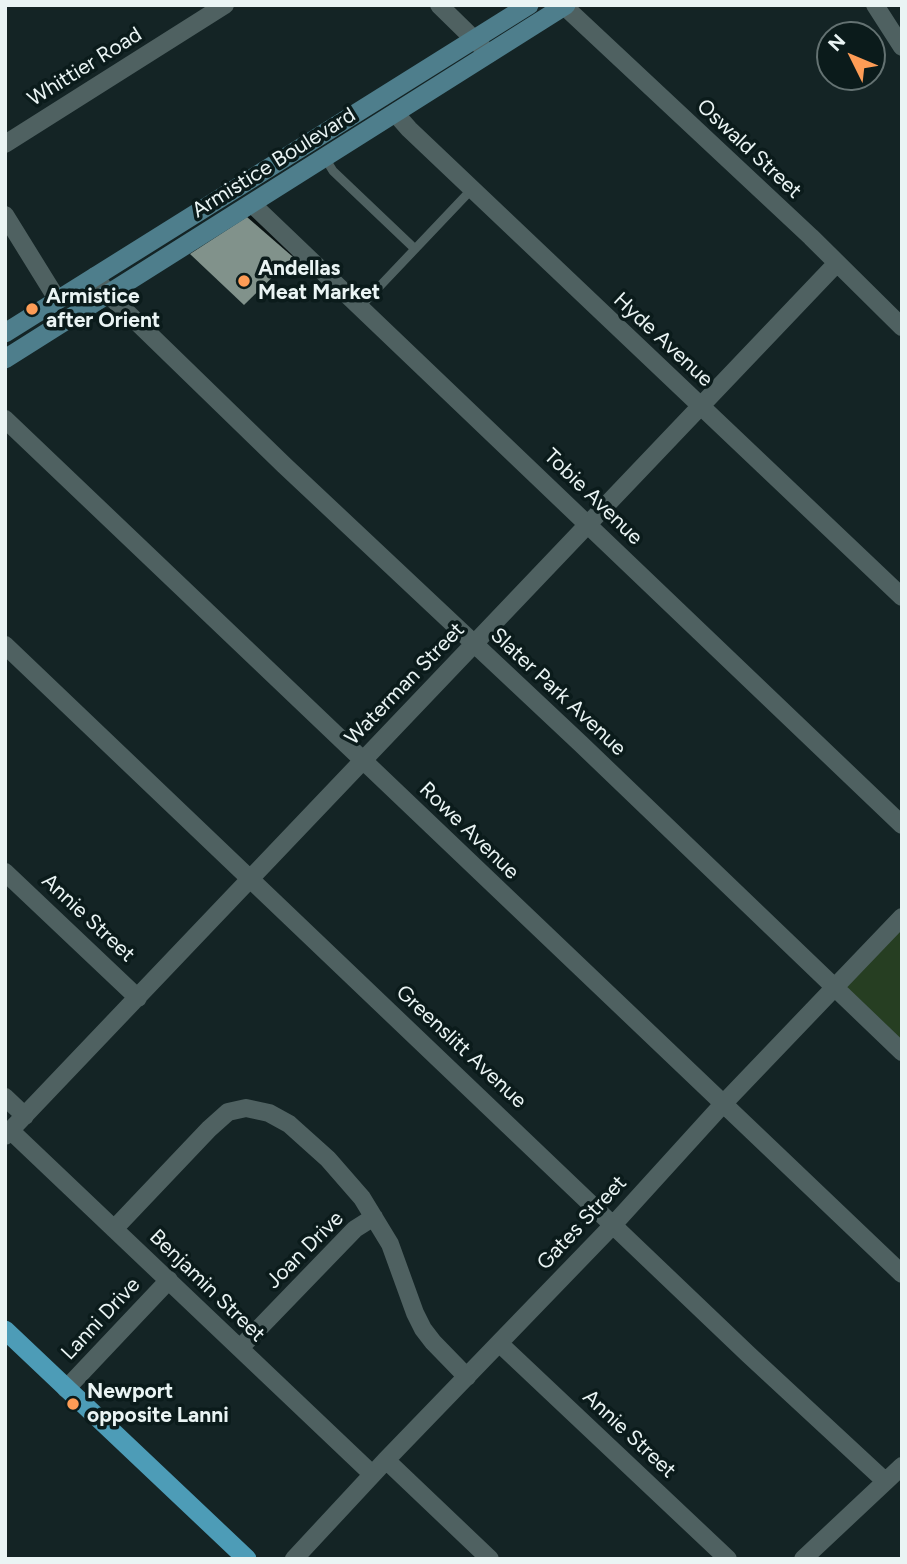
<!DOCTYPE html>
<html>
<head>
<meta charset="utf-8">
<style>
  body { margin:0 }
  #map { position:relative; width:907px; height:1564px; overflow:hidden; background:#142425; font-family:Figtree,sans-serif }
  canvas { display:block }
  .frame { position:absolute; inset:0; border:7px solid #eaf4f4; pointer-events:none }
  .north { position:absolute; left:816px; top:21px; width:70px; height:70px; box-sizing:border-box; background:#0b1b1b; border:2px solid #647272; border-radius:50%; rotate:313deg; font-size:19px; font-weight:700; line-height:28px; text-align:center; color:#eaf4f4 }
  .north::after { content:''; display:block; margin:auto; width:24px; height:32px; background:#fd9c56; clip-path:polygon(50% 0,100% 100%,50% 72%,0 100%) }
</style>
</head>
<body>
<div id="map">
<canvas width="907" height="1564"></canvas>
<div class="frame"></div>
<div class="north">N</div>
</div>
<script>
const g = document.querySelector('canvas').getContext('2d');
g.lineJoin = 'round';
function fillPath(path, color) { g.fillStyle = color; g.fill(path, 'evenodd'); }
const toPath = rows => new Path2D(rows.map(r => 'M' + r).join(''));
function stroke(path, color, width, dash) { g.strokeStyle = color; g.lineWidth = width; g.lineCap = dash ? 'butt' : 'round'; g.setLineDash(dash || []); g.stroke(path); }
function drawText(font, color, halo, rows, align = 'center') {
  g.font = font + ' Figtree,sans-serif'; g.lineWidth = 7; g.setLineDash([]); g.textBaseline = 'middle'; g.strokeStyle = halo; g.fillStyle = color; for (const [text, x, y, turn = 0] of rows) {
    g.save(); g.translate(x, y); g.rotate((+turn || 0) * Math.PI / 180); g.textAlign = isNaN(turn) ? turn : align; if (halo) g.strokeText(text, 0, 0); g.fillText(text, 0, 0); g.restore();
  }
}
fillPath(toPath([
  [902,923,902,1048,840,988]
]), '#263e22');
fillPath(toPath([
  [255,211,298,249,244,302,192,254]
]), '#0007');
fillPath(toPath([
  [247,217,293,257,244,305,190,254]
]), '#81928b');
stroke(toPath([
  [325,158,333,171,415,249],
  [360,307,472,189]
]), '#4f6161', 9);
stroke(toPath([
  [439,5,489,54],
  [875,5,902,47],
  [564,6,811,237,902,327],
  [395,113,409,129,902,597],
  [5,144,225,5],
  [252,204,902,825],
  [5,215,57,299],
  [95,276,108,294,284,465,581,744,902,1052],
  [5,419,902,1274],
  [5,645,749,1355,885,1481],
  [5,872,138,998],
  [5,1097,25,1116],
  [11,1131,372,1474],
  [5,1136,837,263],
  [114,1229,209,1129,228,1112,246,1108,269,1113,289,1124,328,1159,362,1198,390,1244,415,1313,423,1329,433,1342,467,1377],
  [499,1343,728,1559],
  [240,1348,355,1229,374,1217],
  [66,1389,169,1280],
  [386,1460,490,1559],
  [294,1559,386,1460,613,1225,723,1104,902,917],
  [803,1559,902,1466]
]), '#4f6161', 18);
stroke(toPath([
  [5,333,529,5],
  [5,359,566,5]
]), '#4e7e8c', 19);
stroke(toPath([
  [5,1330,247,1559]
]), '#4d9cb7', 19);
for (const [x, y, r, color] of [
  [244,281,7,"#fd9c56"],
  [32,309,7,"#fd9c56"],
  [73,1404,7,"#fd9c56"]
]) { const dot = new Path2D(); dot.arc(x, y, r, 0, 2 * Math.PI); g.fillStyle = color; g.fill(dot); stroke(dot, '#0b1b1b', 2.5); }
drawText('21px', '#eaf4f4', '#0b1b1b', [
  ["Whittier Road",85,67,-32],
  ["Oswald Street",749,149,43],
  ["Armistice Boulevard",274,163,-32],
  ["Hyde Avenue",663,340,43],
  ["Tobie Avenue",593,497,44],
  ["Waterman Street",405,684,-46],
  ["Slater Park Avenue",558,692,43],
  ["Rowe Avenue",469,831,44],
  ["Annie Street",88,918,43],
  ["Greenslitt Avenue",461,1047,43],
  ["Gates Street",582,1223,-47],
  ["Joan Drive",305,1250,-45],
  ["Benjamin Street",207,1286,44],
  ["Lanni Drive",101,1319,-47],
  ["Annie Street",629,1434,43]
]);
drawText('bold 21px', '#eaf4f4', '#0b1b1b', [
  ["Andellas",258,269],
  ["Meat Market",258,293],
  ["Armistice",46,297],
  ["after Orient",46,321],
  ["Newport",87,1392],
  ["opposite Lanni",87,1416]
], 'left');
</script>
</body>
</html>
